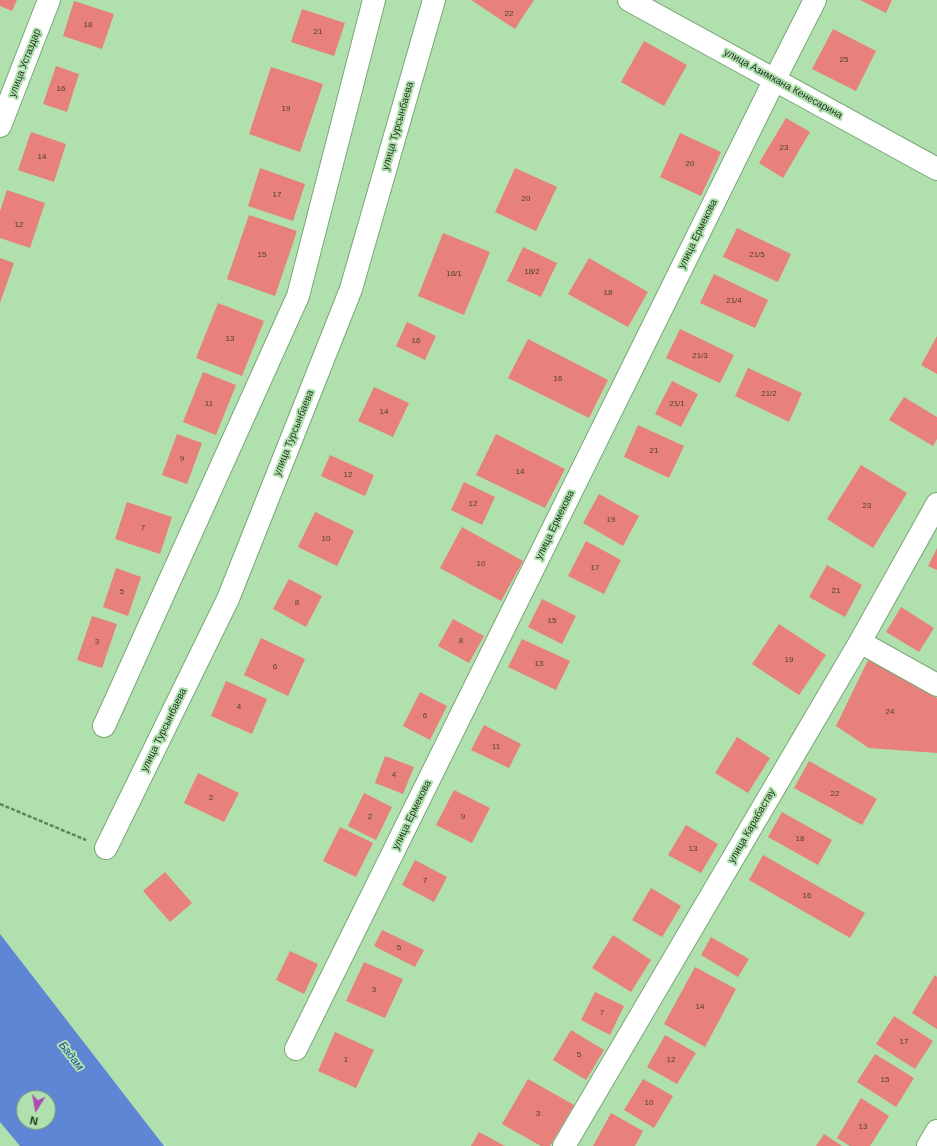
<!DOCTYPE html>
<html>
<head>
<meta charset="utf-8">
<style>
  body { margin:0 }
  #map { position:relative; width:937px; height:1146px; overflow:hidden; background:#b0e0ae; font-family:Helvetica,sans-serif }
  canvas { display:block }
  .north { position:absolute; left:16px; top:1090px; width:40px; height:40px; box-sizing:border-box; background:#b0e0ae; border:1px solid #749973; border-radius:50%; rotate:191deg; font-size:11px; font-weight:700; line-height:16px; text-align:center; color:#1b2e1b }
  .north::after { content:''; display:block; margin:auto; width:14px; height:18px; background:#ab4cb5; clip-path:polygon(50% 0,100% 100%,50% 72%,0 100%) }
</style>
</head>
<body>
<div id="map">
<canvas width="937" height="1146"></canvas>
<div class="north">N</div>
</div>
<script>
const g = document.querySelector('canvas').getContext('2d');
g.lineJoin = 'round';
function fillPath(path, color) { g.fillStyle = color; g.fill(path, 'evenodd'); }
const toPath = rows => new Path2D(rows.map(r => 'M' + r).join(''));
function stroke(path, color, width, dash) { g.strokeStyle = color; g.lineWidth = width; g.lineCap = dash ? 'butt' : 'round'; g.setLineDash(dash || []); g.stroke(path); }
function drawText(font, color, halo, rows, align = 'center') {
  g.font = font + ' Helvetica,sans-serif'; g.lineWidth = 4; g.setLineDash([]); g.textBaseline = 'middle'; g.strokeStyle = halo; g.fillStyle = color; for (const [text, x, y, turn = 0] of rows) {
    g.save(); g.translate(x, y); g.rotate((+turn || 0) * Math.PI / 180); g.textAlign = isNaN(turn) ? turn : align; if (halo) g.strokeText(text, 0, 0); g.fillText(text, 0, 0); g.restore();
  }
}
fillPath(toPath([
  [0,934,164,1146,20,1146,0,1122],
  [24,1098,48,1098,48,1122,24,1122]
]), '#5f85d5');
fillPath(toPath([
  [0,0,17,0,12,11,0,6],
  [471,0,534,0,515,29],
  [860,0,892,0,886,13],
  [74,1,114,14,102,49,63,36],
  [302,9,345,23,334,56,291,42],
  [833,29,876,51,856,91,812,69],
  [644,41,687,65,664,106,621,82],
  [56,66,79,74,67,112,43,104],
  [271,67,323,84,300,152,249,134],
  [786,118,810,132,783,178,759,163],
  [31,132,66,144,54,182,18,170],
  [680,133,721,152,701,196,660,177],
  [260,168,305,184,293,221,248,206],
  [515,168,557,187,536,231,495,212],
  [7,190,45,203,30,248,0,238,0,211],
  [249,215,297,231,275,296,227,279],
  [737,228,791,254,778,282,723,257],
  [443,233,490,252,464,315,418,296],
  [523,247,557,263,541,297,507,281],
  [0,258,14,263,0,303],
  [589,258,648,292,628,327,568,294],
  [714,274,768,300,755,328,700,303],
  [218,303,264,321,242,376,196,358],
  [407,322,436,336,425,360,396,346],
  [680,329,734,355,720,383,666,358],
  [937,336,937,374,921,365],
  [528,339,608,380,589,418,508,378],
  [748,368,802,393,789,422,735,396],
  [203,372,236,385,216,435,183,422],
  [672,381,698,394,681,427,655,414],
  [374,387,409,403,393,437,358,421],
  [904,397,937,417,937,439,933,446,889,420],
  [638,425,684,446,669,478,624,457],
  [177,434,202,443,187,484,162,475],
  [496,434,565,469,545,508,476,475],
  [330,455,374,475,365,496,321,476],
  [861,465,907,493,873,548,827,519],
  [464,482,495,497,482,525,451,510],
  [599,494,639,516,623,546,583,523],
  [127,502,172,517,160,554,115,539],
  [315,512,354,531,337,566,298,547],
  [462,527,523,561,501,601,440,568],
  [586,541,621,560,604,594,568,576],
  [937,548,937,570,928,566],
  [827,565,862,585,845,617,809,597],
  [116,568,141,577,128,616,103,607],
  [289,579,322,596,306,627,273,609],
  [542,599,576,616,562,644,528,627],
  [901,607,934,628,919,652,886,632],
  [92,616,117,624,102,668,77,660],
  [453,619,484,636,469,663,438,646],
  [779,624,826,655,799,695,752,664],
  [261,638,305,659,288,696,244,675],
  [522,639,570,661,556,690,508,667],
  [870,656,937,698,937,753,869,748,836,726],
  [226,681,267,699,252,734,211,716],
  [420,692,447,706,430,740,403,726],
  [484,725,521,744,509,768,471,750],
  [737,737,770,758,748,793,715,773],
  [385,756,414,767,403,794,375,783],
  [809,761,877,799,862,825,794,788],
  [198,773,239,793,224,822,184,803],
  [454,790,490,808,472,843,436,825],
  [364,793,392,807,376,840,348,826],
  [782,812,832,840,818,865,768,837],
  [686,825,718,844,701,873,668,855],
  [340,827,373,843,356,877,323,861],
  [763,855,865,913,850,938,749,880],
  [415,860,447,877,434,902,402,885],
  [165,872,192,903,170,922,143,891],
  [651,888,681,906,662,937,632,920],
  [382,930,424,950,415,967,374,946],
  [613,935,651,960,631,992,592,968],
  [711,937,749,959,738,977,701,955],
  [290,951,318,964,304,994,276,980],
  [364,962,403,979,385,1018,346,1001],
  [695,967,736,989,705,1047,664,1024],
  [935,975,937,977,937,1029,912,1013],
  [595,992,624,1006,610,1035,581,1020],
  [894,1016,933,1041,915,1069,876,1044],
  [571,1030,604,1050,586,1080,553,1060],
  [335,1032,374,1050,356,1088,318,1071],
  [665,1035,696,1053,677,1084,647,1067],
  [875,1054,914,1078,896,1107,857,1082],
  [528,1079,574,1105,550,1146,541,1146,502,1124],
  [643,1079,673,1096,654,1128,624,1110],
  [861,1098,889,1116,870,1146,850,1146,837,1138],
  [611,1113,643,1131,635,1146,593,1146],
  [479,1132,505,1146,471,1146],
  [824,1134,842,1146,816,1146]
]), '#e8807b');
const minor = toPath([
  [0,126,49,0],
  [860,642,937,685],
  [104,726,298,296,374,0],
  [106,848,228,599,351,289,434,0],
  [296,1049,775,79,815,0],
  [564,1146,860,642,937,504],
  [928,1146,937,1131]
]);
const tertiary = toPath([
  [629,0,937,169]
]);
stroke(minor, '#79a778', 24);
stroke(tertiary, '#79a778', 24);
stroke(toPath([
  [0,804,86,840]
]), '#618260', 2.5, [4, 2]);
stroke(minor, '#fff', 22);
stroke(tertiary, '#fff', 22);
drawText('8px', '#4e4233', null, [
  ["22",509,14],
  ["18",88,25],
  ["21",318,32],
  ["25",844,60],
  ["16",61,89],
  ["19",286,109],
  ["23",784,148],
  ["14",42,157],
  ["20",690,164],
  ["17",277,195],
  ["20",526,199],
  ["12",19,225],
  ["15",262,255],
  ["21/5",757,255],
  ["18/2",532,272],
  ["18/1",454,274],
  ["18",608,293],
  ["21/4",734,301],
  ["13",230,339],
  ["16",416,341],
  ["21/3",700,356],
  ["16",558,379],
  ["21/2",769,394],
  ["11",209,404],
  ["21/1",677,404],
  ["14",384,412],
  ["21",654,451],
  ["9",182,459],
  ["14",520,472],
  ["12",348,475],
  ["12",473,504],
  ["23",867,506],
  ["19",611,520],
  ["7",143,528],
  ["10",326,539],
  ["10",481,564],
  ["17",595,568],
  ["21",836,591],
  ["5",122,592],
  ["8",297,603],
  ["15",552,621],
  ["8",461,641],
  ["3",97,642],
  ["19",789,660],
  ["13",539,664],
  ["6",275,667],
  ["4",239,707],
  ["24",890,712],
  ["6",425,716],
  ["11",496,747],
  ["4",394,775],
  ["22",835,794],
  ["2",211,798],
  ["2",370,817],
  ["9",463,817],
  ["18",800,839],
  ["13",693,849],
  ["7",425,881],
  ["16",807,896],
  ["5",399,948],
  ["3",374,990],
  ["14",700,1007],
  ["7",602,1013],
  ["17",904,1042],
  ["5",579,1055],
  ["1",346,1060],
  ["12",671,1060],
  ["15",885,1080],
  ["10",649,1103],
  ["3",538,1114],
  ["13",863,1127]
]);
drawText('10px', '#1b2e1b', '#b0e0ae', [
  ["улица Устаздар",25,63,-69],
  ["улица Азимхана Кенесарина",783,84,29],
  ["улица Турсынбаева",398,126,-74],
  ["улица Ермекова",698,234,-64],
  ["улица Турсынбаева",294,433,-68],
  ["улица Ермекова",555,525,-64],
  ["улица Турсынбаева",164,730,-64],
  ["улица Ермекова",412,815,-64],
  ["улица Карабастау",752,826,-60]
]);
drawText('italic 11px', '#1f46a4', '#b0e0ae', [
  ["Бадам",71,1056,52]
]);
</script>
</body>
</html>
